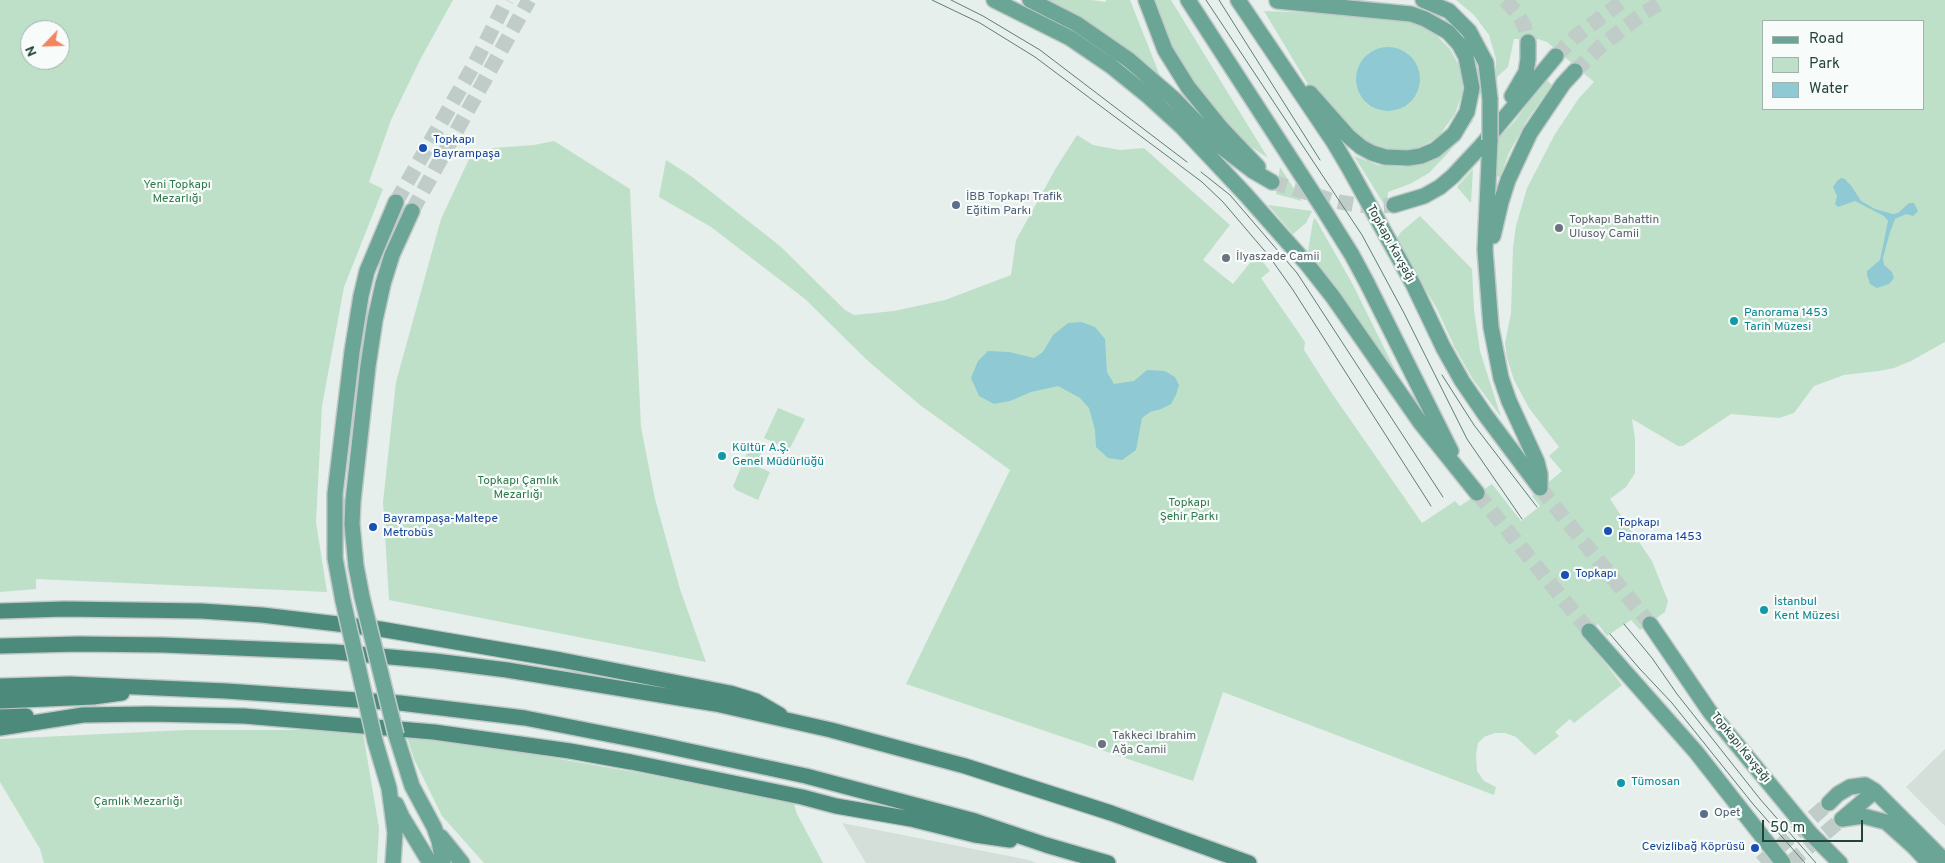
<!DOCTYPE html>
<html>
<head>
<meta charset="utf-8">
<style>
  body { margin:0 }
  #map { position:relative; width:1945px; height:863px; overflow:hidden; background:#e6efeb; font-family:Overpass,sans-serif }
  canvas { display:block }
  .legend { position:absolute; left:1762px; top:20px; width:162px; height:90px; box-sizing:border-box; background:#f7fbf9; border:1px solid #a3b1ad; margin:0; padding:6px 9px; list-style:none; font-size:15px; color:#24423a }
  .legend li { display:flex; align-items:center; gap:10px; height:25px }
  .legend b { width:25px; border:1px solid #a3b1ad }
  .north { position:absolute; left:20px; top:20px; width:50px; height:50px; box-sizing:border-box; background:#f7fbf9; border:1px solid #a3b1ad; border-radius:50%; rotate:246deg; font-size:14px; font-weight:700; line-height:20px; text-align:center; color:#24423a }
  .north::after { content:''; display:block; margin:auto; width:18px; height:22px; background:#f4845f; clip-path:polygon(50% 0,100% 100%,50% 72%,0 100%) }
  .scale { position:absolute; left:1762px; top:820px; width:101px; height:22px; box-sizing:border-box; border:2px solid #24423a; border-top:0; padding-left:6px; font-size:15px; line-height:18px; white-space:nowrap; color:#24423a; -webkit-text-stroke:4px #f7fbf9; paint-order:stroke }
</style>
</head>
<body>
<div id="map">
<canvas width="1945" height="863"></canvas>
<ul class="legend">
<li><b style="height:6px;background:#6aa596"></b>Road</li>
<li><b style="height:14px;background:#bfe0c8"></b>Park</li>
<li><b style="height:14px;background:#8ec9d4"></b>Water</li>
</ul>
<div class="north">N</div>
<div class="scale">50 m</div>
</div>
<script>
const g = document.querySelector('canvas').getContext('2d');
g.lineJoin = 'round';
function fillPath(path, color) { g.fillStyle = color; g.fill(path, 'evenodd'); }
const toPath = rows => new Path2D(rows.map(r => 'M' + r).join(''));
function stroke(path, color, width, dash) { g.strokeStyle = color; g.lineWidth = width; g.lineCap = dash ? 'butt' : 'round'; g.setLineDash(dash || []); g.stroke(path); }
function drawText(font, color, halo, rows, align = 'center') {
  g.font = font + ' Overpass,sans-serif'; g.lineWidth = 4.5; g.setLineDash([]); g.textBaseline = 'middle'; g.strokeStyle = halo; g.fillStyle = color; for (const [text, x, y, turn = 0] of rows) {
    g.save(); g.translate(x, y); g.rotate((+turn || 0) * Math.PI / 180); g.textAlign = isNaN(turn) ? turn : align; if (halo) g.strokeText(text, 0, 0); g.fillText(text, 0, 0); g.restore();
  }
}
fillPath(toPath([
  [1945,749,1945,826,1906,787],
  [842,823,1029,860,1037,863,866,863]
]), '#d4dfda');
fillPath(toPath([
  [0,0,453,0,420,60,391,120,369,182,383,189,344,287,322,406,316,522,327,592,36,579,36,589,0,592],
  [30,30,60,30,60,60,30,60],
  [1041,0,1091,0,1106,2,1106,0,1130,0,1162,81],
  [1154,0,1171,0,1268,158,1236,137,1208,105,1175,54,1158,17],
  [1456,0,1945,0,1945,342,1911,361,1894,368,1879,371,1844,375,1814,386,1794,413,1779,418,1731,414,1683,446,1678,446,1632,419,1635,439,1635,473,1626,487,1610,499,1652,561,1668,601,1665,612,1640,630,1631,620,1607,636,1598,624,1583,634,1622,685,1574,723,1570,719,1555,732,1559,736,1535,755,1516,737,1505,733,1495,733,1484,737,1478,743,1476,755,1477,771,1484,781,1496,787,1494,795,1223,692,1193,781,906,684,1010,470,920,405,868,361,805,299,711,227,659,197,666,160,691,176,780,246,845,310,854,315,894,311,945,300,1011,275,1016,240,1056,168,1077,135,1093,145,1120,150,1144,148,1230,225,1203,260,1233,284,1257,254,1270,271,1261,278,1305,342,1304,350,1331,392,1422,523,1455,501,1460,506,1492,484,1521,521,1540,506,1532,496,1562,471,1549,456,1559,447,1529,408,1514,380,1507,358,1505,343,1511,313,1513,247,1516,226,1527,188,1555,134,1579,98,1594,82,1547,42,1538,39,1514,39,1508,67,1496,78,1496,59,1489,35,1474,15],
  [1764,21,1924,21,1924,109,1764,109],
  [1264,11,1399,16,1433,32,1450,49,1462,71,1463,91,1455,114,1438,137,1412,152,1382,154,1359,146,1309,86],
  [1546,79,1552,85,1527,120,1509,153,1500,177,1496,176,1499,137,1514,122],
  [1471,115,1473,121,1448,153,1429,173,1410,184,1388,192,1387,209,1354,156,1378,165,1403,167,1425,161],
  [554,141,630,189,641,427,655,499,680,589,706,662,389,600,383,502,396,382,441,219,470,157,494,148,534,145],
  [1280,167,1302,201,1276,194],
  [1473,169,1471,203,1457,187],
  [1268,205,1312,211,1306,223,1293,234],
  [1420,216,1472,269,1474,309,1480,351,1501,417,1472,378,1455,348,1437,309,1396,240,1401,232],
  [1315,218,1352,283,1408,396,1359,322,1308,251,1313,221],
  [778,408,805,419,789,450,764,438],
  [752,442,764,447,756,466,770,472,758,500,736,490,733,486],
  [185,730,322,730,363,733,379,828,377,863,44,863,40,849,0,782,0,739],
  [407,737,462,742,645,774,794,804,797,814,823,863,484,863,442,816,414,759]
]), '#bfe0c8');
fillPath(toPath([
  '1356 79a32 32 0 1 1 64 0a32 32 0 1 1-64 0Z',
  [1841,178,1845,179,1852,187,1861,201,1875,209,1893,214,1898,213,1909,203,1914,203,1918,211,1913,216,1906,214,1895,219,1890,232,1883,258,1884,265,1892,272,1894,278,1889,284,1877,288,1870,284,1867,275,1867,271,1880,260,1888,221,1884,216,1855,201,1838,207,1835,204,1837,196,1833,187,1837,181],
  [1081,322,1095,327,1105,339,1107,372,1114,384,1134,381,1147,370,1165,371,1175,377,1179,385,1176,395,1171,404,1161,409,1150,412,1142,418,1136,450,1122,460,1108,458,1096,447,1095,430,1089,408,1080,398,1058,386,1031,392,1010,401,994,404,979,396,971,378,978,361,988,351,1009,352,1034,358,1043,352,1053,335,1068,323]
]), '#8ec9d4');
stroke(toPath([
  [1505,0,1517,13,1524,25,1528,42],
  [1556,56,1575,37,1624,0],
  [1575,71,1602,45,1644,13,1665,0],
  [1272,182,1334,201,1357,205,1379,206,1394,205],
  [396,202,475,63,507,0],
  [412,211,529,0],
  [1540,488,1650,624],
  [1477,493,1589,631],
  [1761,863,1829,803],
  [1790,863,1842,819]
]), '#bfccc8', 15, [15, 8]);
const primary = toPath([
  [994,0,1070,38,1111,66,1148,96,1182,127,1246,195,1307,264,1333,297,1420,422,1477,493],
  [1030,0,1077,24,1129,60,1174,99,1219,145,1253,171,1272,182],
  [1146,0,1165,50,1188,87,1221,128,1258,167],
  [1188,0,1322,207,1352,255,1367,283,1451,451],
  [1238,0,1333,141,1349,168,1413,284,1443,347,1462,381,1486,416,1540,488],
  [1423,0,1449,11,1469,31,1486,63,1490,99],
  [1277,1,1411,14,1425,19,1448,32,1459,44,1466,57,1472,88,1467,112,1454,134,1435,150,1421,156,1408,158,1385,157,1372,153,1361,147,1348,136,1310,93],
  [1512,96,1526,72,1528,59,1528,42],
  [1490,140,1485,250,1491,327,1501,378,1509,401,1537,462,1540,474,1540,488],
  [1394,205,1424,196,1440,187,1453,176,1481,146,1556,56],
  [1493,236,1501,202,1508,180,1530,133,1563,84,1575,71],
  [362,597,356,566,352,524,353,501,368,366,375,320,383,284,392,255,412,211],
  [343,601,335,558,335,494,352,352,361,296,367,271,396,202],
  [1650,624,1710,712,1810,833,1840,863],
  [1589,631,1696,752,1783,863],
  [396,735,412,786,434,827,439,841,443,863],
  [375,741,389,788,395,833,393,863],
  [1829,803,1838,794,1850,787,1865,785,1875,791,1945,861],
  [396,804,402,817,430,863],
  [1842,819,1863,816,1886,822,1914,847,1929,863],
  [1842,819,1875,791],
  [441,837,462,863]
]);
const trunk = toPath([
  [0,611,65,609,201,611,262,615,380,629,561,660,730,693,756,701,780,715],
  [0,646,78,644,163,645,335,652,435,661,507,670,716,704,831,730,965,766,1111,813,1249,863],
  [0,686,70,684,226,691,400,703,525,718,652,743,806,776,975,821,1046,845,1108,863],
  [0,701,93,697,122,693],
  [0,717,26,716],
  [0,728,83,715,149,714,244,716,434,732,570,751,631,762,802,797,836,806,911,819,975,835,1010,840]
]);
stroke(primary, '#c2cac8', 18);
stroke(trunk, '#c2cac8', 18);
stroke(primary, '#6aa596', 15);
stroke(trunk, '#4c8a7c', 15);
stroke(toPath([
  [932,0,980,23,1035,57,1202,182,1223,202,1269,256,1293,290,1431,506],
  [951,0,983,16,1040,50,1187,162],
  [1206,0,1362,235,1404,313,1467,439,1522,519],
  [1219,0,1320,160],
  [1201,172,1230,195,1297,273,1443,497],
  [1442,375,1474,425,1537,507],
  [1624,624,1652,658,1677,694,1760,799,1816,863],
  [1610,634,1639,668,1672,703,1753,804,1805,863]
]), '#5f7d75', 1);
const primaryBridge = toPath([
  [1490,140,1490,99],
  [362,597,396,735],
  [343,601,375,741]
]);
stroke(primaryBridge, '#c2cac8', 18, []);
stroke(primaryBridge, '#6aa596', 15);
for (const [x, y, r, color] of [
  [423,148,5,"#1a4fb4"],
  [956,205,5,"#5c6f8a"],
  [1559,228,5,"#6b7280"],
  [1226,258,5,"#6b7280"],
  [1734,321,5,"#0f9aa8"],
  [722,456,5,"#0f9aa8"],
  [373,527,5,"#1a4fb4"],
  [1608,531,5,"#1a4fb4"],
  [1565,575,5,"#1a4fb4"],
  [1764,610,5,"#0f9aa8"],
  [1102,744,5,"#6b7280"],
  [1621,783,5,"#0f9aa8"],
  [1704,814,5,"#5c6f8a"],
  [1755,848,5,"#1a4fb4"]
]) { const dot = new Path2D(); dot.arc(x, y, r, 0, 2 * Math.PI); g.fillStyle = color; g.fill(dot); stroke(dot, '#f7fbf9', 2); }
drawText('12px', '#164399', '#f7fbf9', [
  ["Topkapı",433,141],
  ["Bayrampaşa",433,155],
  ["Bayrampaşa-Maltepe",383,520],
  ["Metrobüs",383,534],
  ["Topkapı",1618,524],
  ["Panorama 1453",1618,538],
  ["Topkapı",1575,575],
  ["Cevizlibağ Köprüsü",1745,848,"right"]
], 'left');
drawText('12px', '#2d7a4b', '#f7fbf9', [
  ["Yeni Topkapı",177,186],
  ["Mezarlığı",177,200],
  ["Topkapı Çamlık",518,482],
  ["Mezarlığı",518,496],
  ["Topkapı",1189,504],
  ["Şehir Parkı",1189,518],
  ["Çamlık Mezarlığı",138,803]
]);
drawText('12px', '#4e5e75', '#f7fbf9', [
  ["İBB Topkapı Trafik",966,198],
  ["Eğitim Parkı",966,212],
  ["Opet",1714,814]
], 'left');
drawText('12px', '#5b616d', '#f7fbf9', [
  ["Topkapı Bahattin",1569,221],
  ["Ulusoy Camii",1569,235],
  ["İlyaszade Camii",1236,258],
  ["Takkeci Ibrahim",1112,737],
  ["Ağa Camii",1112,751]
], 'left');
drawText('12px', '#24423a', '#f7fbf9', [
  ["Topkapı Kavşağı",1390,244,61],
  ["Topkapı Kavşağı",1740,748,51]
]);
drawText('12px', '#0d838f', '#f7fbf9', [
  ["Panorama 1453",1744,314],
  ["Tarih Müzesi",1744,328],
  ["Kültür A.Ş.",732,449],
  ["Genel Müdürlüğü",732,463],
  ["İstanbul",1774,603],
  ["Kent Müzesi",1774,617],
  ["Tümosan",1631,783]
], 'left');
</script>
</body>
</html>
